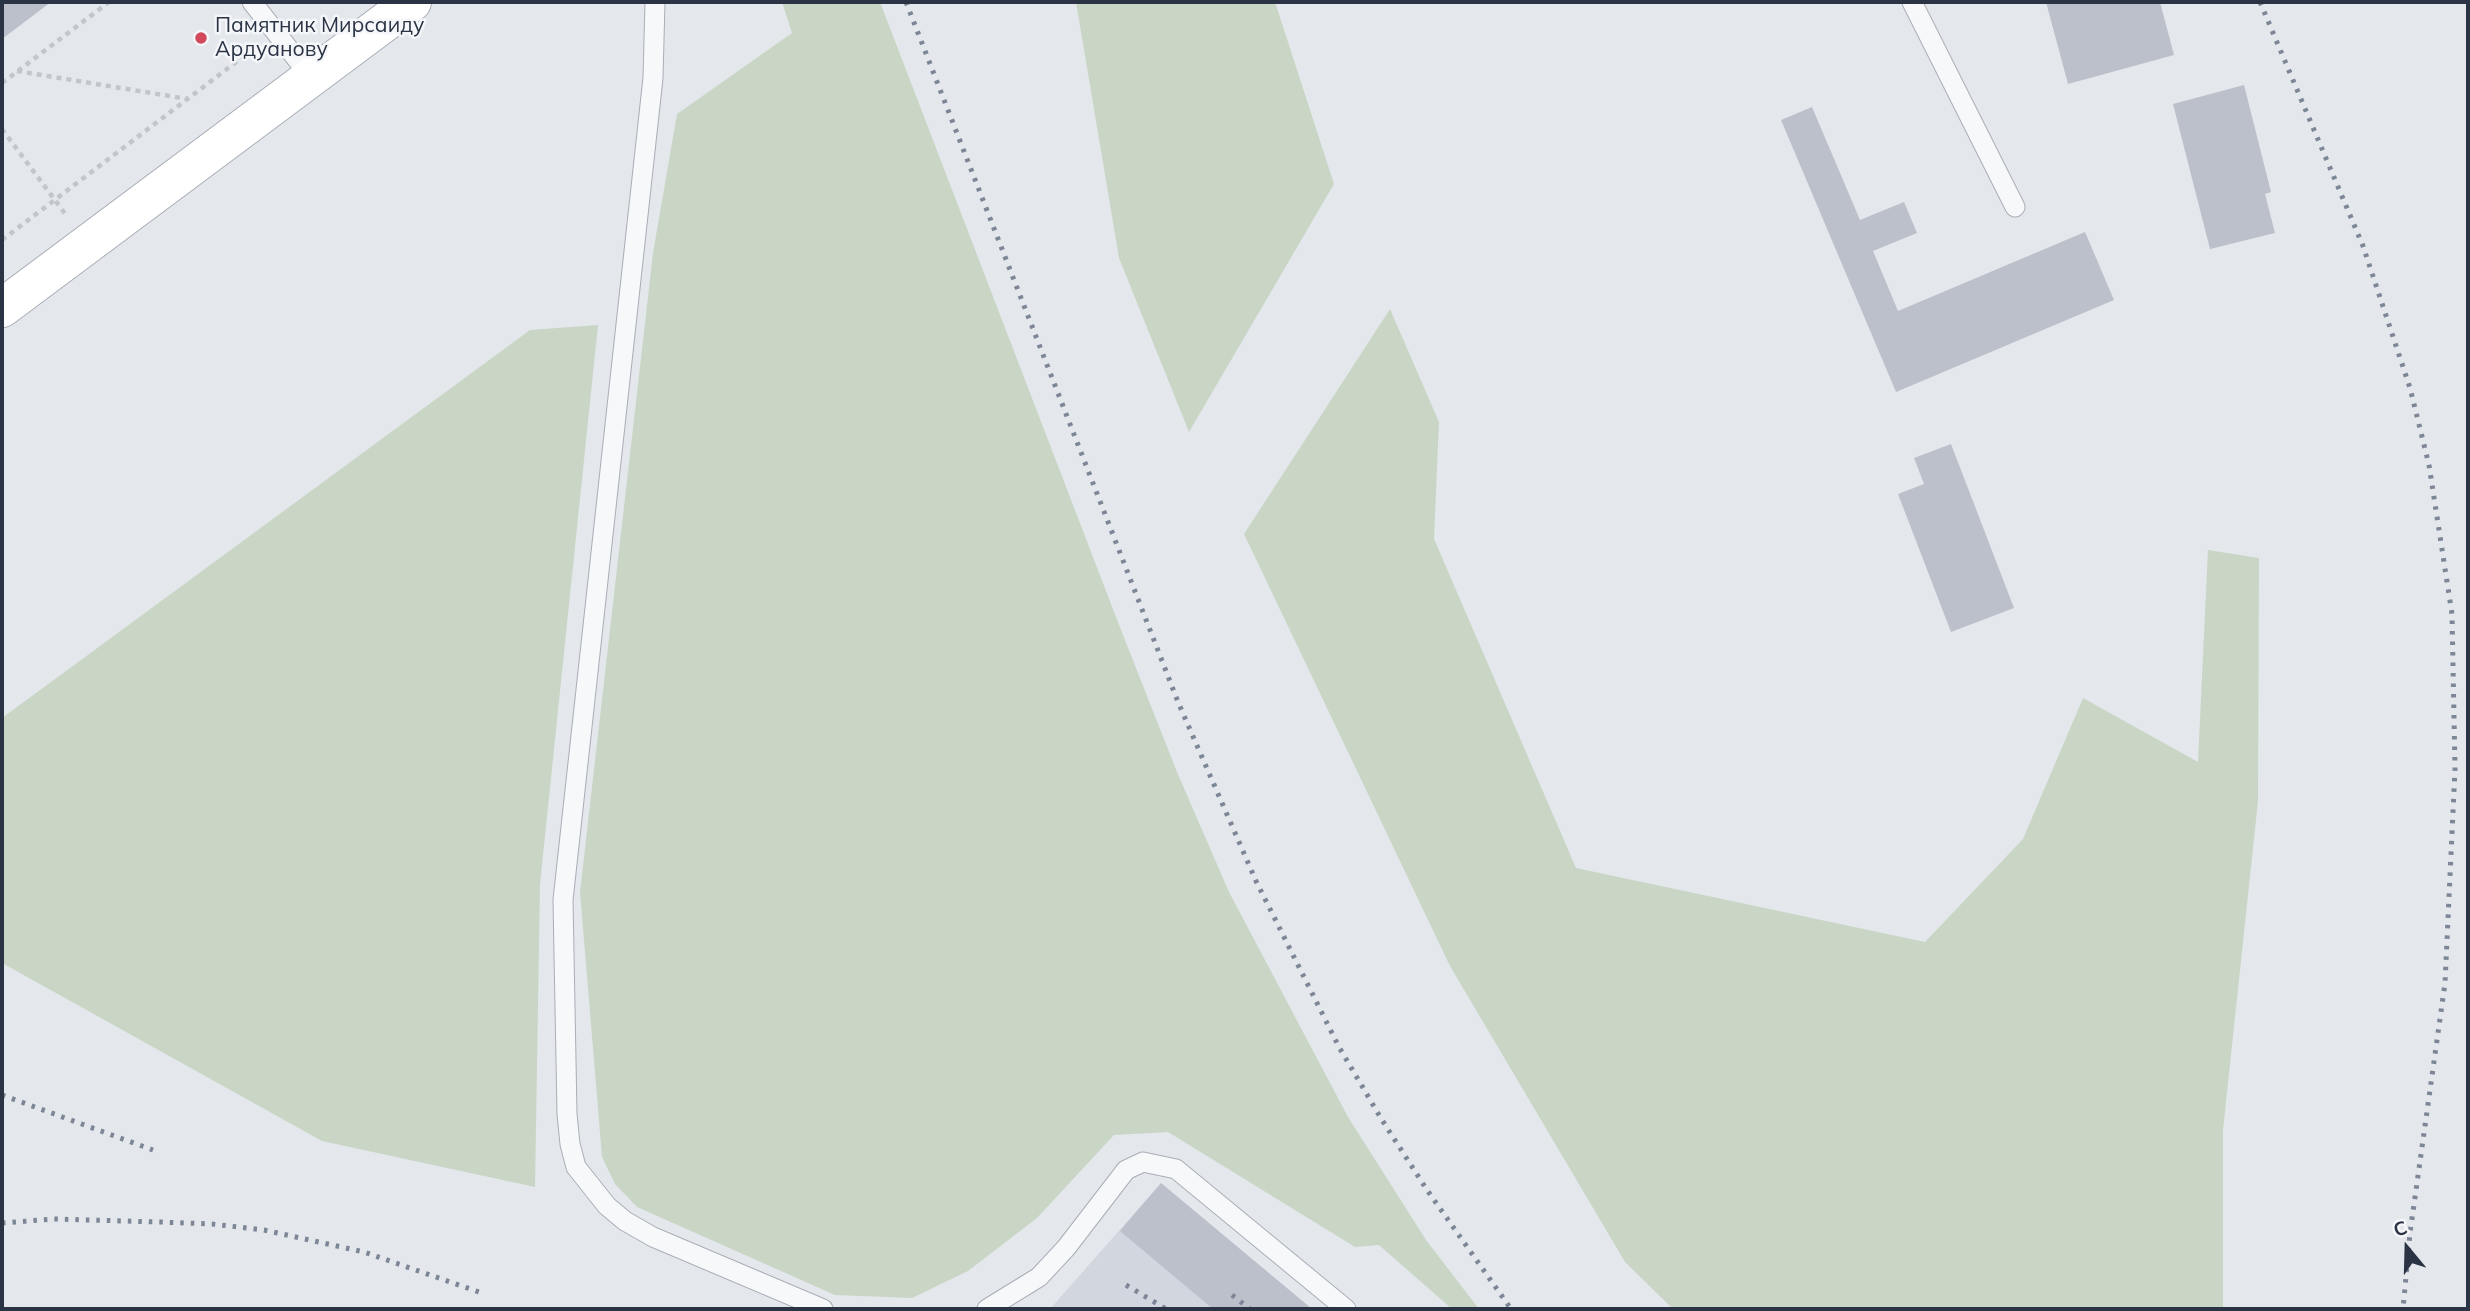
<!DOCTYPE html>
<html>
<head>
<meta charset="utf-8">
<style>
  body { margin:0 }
  #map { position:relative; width:2470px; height:1311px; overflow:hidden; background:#e4e7ec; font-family:Mulish,sans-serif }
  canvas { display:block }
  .frame { position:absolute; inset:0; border:4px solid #2b3445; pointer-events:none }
  .north { position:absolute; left:2372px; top:1213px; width:70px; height:70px; -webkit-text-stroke:5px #f4f6f9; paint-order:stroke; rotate:341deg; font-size:19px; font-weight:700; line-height:28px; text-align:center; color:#2b3445 }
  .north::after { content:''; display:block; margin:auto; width:24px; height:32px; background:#2b3445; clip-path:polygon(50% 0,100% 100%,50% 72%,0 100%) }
</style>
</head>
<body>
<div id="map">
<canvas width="2470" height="1311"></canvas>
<div class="frame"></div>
<div class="north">С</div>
</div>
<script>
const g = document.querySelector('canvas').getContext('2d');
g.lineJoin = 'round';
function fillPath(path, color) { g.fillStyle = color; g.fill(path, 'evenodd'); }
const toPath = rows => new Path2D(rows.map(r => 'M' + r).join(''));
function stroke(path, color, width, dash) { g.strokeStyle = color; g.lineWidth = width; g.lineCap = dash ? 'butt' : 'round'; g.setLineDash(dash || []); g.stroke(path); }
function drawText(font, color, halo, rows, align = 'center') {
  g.font = font + ' Mulish,sans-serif'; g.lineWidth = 5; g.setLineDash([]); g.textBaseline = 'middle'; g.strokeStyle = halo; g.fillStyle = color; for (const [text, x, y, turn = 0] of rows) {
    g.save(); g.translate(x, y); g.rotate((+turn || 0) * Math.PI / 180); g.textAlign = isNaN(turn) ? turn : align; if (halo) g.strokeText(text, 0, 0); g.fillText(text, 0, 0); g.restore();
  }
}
fillPath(toPath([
  [1161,1183,1312,1309,1050,1309]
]), '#d2d6de');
fillPath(toPath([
  [782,2,880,2,1121,630,1177,772,1229,892,1348,1117,1426,1240,1479,1309,1452,1309,1379,1245,1355,1247,1168,1132,1114,1135,1037,1218,968,1271,912,1298,835,1295,637,1207,615,1184,602,1157,580,892,653,253,677,114,792,33],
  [1076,2,1275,2,1334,184,1189,432,1119,258],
  [1390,309,1439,422,1434,539,1576,868,1925,942,2023,839,2083,698,2198,762,2208,550,2259,558,2258,801,2223,1130,2223,1309,1673,1309,1625,1262,1450,966,1244,534],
  [598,325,540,884,535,1187,322,1141,2,963,2,718,530,330]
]), '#c9d6c5');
fillPath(toPath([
  [2,2,51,2,2,39],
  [2046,2,2160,2,2174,55,2068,84],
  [2244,85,2271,192,2265,194,2275,233,2210,249,2173,104],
  [1812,107,1860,220,1904,202,1917,233,1873,251,1898,311,2085,232,2114,300,1896,392,1781,120],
  [1951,444,2014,608,1951,632,1898,494,1924,484,1914,458],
  [1161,1183,1312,1309,1213,1309,1120,1231]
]), '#bbc0ca');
const lane = toPath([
  [252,2,310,76],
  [655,2,653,78,563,900,567,1114,570,1144,576,1167,607,1206,625,1221,653,1237,823,1309],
  [1912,2,2015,207],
  [987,1309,1039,1277,1066,1248,1126,1170,1143,1162,1176,1169,1346,1309]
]);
const secondary = toPath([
  [2,308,412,2]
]);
stroke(lane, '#a9aeb7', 21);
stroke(secondary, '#a9aeb7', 40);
stroke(toPath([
  [17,71,188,99],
  [2,83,109,2],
  [2,129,66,215],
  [2,240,252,50]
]), '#c2c5cb', 4.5, [5, 5]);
stroke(lane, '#f7f8fa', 19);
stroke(secondary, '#fff', 38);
stroke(toPath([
  [906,2,1178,702,1256,881,1339,1047,1382,1120,1427,1190,1511,1309],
  [2260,2,2363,246,2410,388,2429,465,2452,614,2455,769,2445,983,2410,1233,2403,1309],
  [2,1095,153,1150],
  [2,1223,54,1219,160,1222,212,1224,264,1230,364,1252,479,1292],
  [1126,1285,1166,1309],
  [1232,1295,1250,1309]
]), '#7d8696', 5, [3.5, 7]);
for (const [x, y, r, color] of [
  [201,38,7,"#d1495b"]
]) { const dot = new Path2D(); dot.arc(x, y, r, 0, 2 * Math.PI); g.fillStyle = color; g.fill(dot); stroke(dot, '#f4f6f9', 2.5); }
drawText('21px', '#2b3445', '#f4f6f9', [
  ["Памятник Мирсаиду",215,26],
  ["Ардуанову",215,50]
], 'left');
</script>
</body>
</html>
